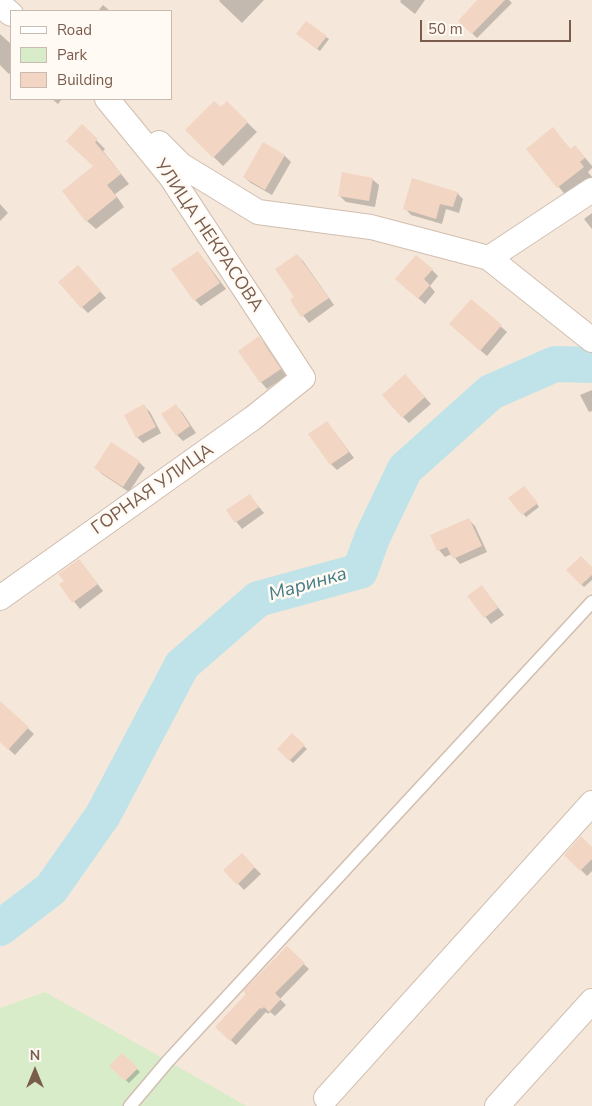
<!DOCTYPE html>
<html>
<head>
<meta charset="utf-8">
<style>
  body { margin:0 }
  #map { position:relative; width:592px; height:1106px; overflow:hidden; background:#fdf6ec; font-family:"Nunito Sans",sans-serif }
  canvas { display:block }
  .legend { position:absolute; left:10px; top:10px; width:162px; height:90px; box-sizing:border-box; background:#fffaf3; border:1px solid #cabbb1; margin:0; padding:6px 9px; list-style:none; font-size:15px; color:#7a5c4d }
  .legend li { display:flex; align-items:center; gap:10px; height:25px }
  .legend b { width:25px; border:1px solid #cabbb1 }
  .north { position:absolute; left:10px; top:1046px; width:50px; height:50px; -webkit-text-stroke:4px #fffaf3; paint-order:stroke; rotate:0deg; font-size:14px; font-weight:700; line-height:20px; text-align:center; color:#7a5c4d }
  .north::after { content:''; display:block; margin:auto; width:18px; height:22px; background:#7a5c4d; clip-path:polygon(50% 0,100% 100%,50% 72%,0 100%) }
  .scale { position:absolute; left:420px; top:20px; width:151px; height:22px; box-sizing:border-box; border:2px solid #7a5c4d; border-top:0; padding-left:6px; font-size:15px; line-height:18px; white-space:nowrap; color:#7a5c4d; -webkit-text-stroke:4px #fffaf3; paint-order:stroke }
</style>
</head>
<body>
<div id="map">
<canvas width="592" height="1106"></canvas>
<ul class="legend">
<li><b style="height:6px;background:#fff"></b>Road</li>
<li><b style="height:14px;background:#d8ecc9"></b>Park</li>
<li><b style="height:14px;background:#f3d5c3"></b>Building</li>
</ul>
<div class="north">N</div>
<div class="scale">50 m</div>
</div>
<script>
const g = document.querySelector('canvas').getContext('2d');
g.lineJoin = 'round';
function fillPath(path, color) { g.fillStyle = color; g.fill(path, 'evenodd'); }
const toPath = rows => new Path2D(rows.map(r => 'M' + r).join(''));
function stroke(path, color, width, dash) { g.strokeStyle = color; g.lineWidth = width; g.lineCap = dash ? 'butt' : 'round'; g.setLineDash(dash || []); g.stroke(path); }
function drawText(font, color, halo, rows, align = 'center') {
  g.font = font + ' "Nunito Sans",sans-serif'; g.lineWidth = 5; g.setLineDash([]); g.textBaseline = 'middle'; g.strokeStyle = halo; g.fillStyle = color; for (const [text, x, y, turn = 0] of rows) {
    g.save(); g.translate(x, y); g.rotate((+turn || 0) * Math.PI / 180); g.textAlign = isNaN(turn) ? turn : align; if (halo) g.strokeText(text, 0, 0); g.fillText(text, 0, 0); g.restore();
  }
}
fillPath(toPath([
  [0,0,592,0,592,1106,47,1106,0,1070],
  [11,11,171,11,171,99,11,99]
]), '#f5e8da');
fillPath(toPath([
  [45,992,168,1061,246,1106,0,1106,0,1008]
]), '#d8ecc9');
fillPath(toPath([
  [220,0,264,0,242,23,219,1],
  [401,0,425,0,415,14,400,2],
  [480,0,509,0,512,3,477,38,459,21],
  [103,5,110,11,98,11],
  [0,34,11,44,11,72,9,74,0,65],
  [301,37,326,37,329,39,320,51],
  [52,99,62,99,58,104],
  [227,103,257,132,223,166,186,130],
  [82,126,105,149,103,151,129,184,115,194,124,207,96,229,87,221,94,166],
  [553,129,571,150,575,146,592,166,592,168,588,172,592,177,567,197,528,149],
  [263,144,285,156,291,162,272,195,251,183,244,177],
  [372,179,379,185,375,207,346,202,340,196],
  [457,193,463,199,459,213,446,209,442,224,411,215,405,208],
  [0,204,8,213,0,221],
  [592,213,592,229,584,219],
  [198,252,226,289,201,306,195,300],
  [297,255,303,261,334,305,309,323,291,300,296,297],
  [432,270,438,276,430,286,435,292,425,304,403,285],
  [84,273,106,298,88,313,82,307],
  [471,300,507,332,487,356,457,330],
  [259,338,265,344,286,376,267,389,261,382],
  [411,382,431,404,409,423,403,417],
  [592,390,592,411,589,412,580,395],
  [144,406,150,412,161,433,143,443,137,437],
  [176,406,182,412,196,433,183,441,177,435],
  [327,422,354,458,337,470,331,464],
  [139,462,145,468,129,492,102,474,96,468],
  [527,490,539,507,526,517,510,498],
  [250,496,264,513,242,529,228,511],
  [469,520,475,526,487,552,460,564,452,554,445,557,439,550,432,536],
  [79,560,103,591,80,609,61,585,65,581],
  [592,569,592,580,584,587,568,570],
  [482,587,504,615,491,624,469,596],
  [4,706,34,734,15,755,0,741,0,711],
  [292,735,307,749,293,763,278,749],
  [592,849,592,871,587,876,566,855],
  [242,855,261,874,244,890,225,870],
  [287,948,309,969,280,999,286,1005,275,1016,270,1012,268,1014,266,1012,236,1045,217,1027],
  [122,1055,140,1072,129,1083,111,1066]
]), '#0003');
stroke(toPath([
  [0,928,51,889,103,815,182,665,258,599,360,571,372,538,405,469,491,392,555,364,592,365]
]), '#bfe3e8', 36);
fillPath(toPath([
  [477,0,505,0,472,34,458,21],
  [306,21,327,36,317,49,296,34],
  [214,101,221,107,227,101,248,122,213,158,185,130],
  [82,124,98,139,95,142,121,174,107,185,117,197,86,222,62,191,93,166,66,141],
  [553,127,570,149,575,145,585,158,580,162,584,167,557,188,526,149],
  [263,142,285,155,265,190,243,177],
  [342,172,373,178,369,201,338,196],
  [412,178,458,192,453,207,440,204,436,219,403,209],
  [198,251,220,283,194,301,171,269],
  [297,254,329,298,301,317,290,300,294,297,275,269],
  [416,255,433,269,424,279,430,285,418,299,395,279],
  [78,265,101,291,81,308,58,282],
  [471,299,502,325,480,351,449,324],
  [259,336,281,369,260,383,238,351],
  [405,374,425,397,402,418,382,395],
  [144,404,156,427,136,438,124,415],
  [176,404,190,426,176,436,161,414],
  [327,421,349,452,330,465,308,434],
  [111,442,140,461,123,487,94,468],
  [524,486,538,503,522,515,508,498],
  [250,494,259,507,235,523,226,510],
  [469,518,482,546,453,559,447,547,437,551,430,535],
  [581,556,592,567,592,575,581,585,566,570],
  [79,559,98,584,72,603,59,584,64,581,58,574],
  [482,585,498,608,484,618,467,596],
  [0,701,29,727,8,750,0,742],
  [292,733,305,745,289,761,277,749],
  [581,836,592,847,592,859,580,871,564,855],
  [242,853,255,867,237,885,223,870],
  [287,946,305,963,275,993,281,999,269,1012,264,1007,262,1009,260,1008,230,1041,215,1027,246,994,243,991],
  [122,1053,138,1068,125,1081,109,1066]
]), '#f3d5c3');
const lane = toPath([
  [130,1106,168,1061,592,602]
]);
const street = toPath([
  [0,5,11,14],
  [159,143,181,165,258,212,371,227,489,258,592,190],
  [489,258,592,340],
  [0,598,253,418,303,378,171,177,107,99],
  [326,1098,592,803],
  [497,1106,592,1001]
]);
stroke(lane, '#d1beb0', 15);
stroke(street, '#d1beb0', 26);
stroke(lane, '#fff', 12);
stroke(street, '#fff', 24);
drawText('18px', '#7a5c4d', '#fffaf3', [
  ["УЛИЦА НЕКРАСОВА",208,236,56],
  ["ГОРНАЯ УЛИЦА",153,490,-35]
]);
drawText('italic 19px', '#437c86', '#fffaf3', [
  ["Маринка",308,585,-16]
]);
</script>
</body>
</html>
